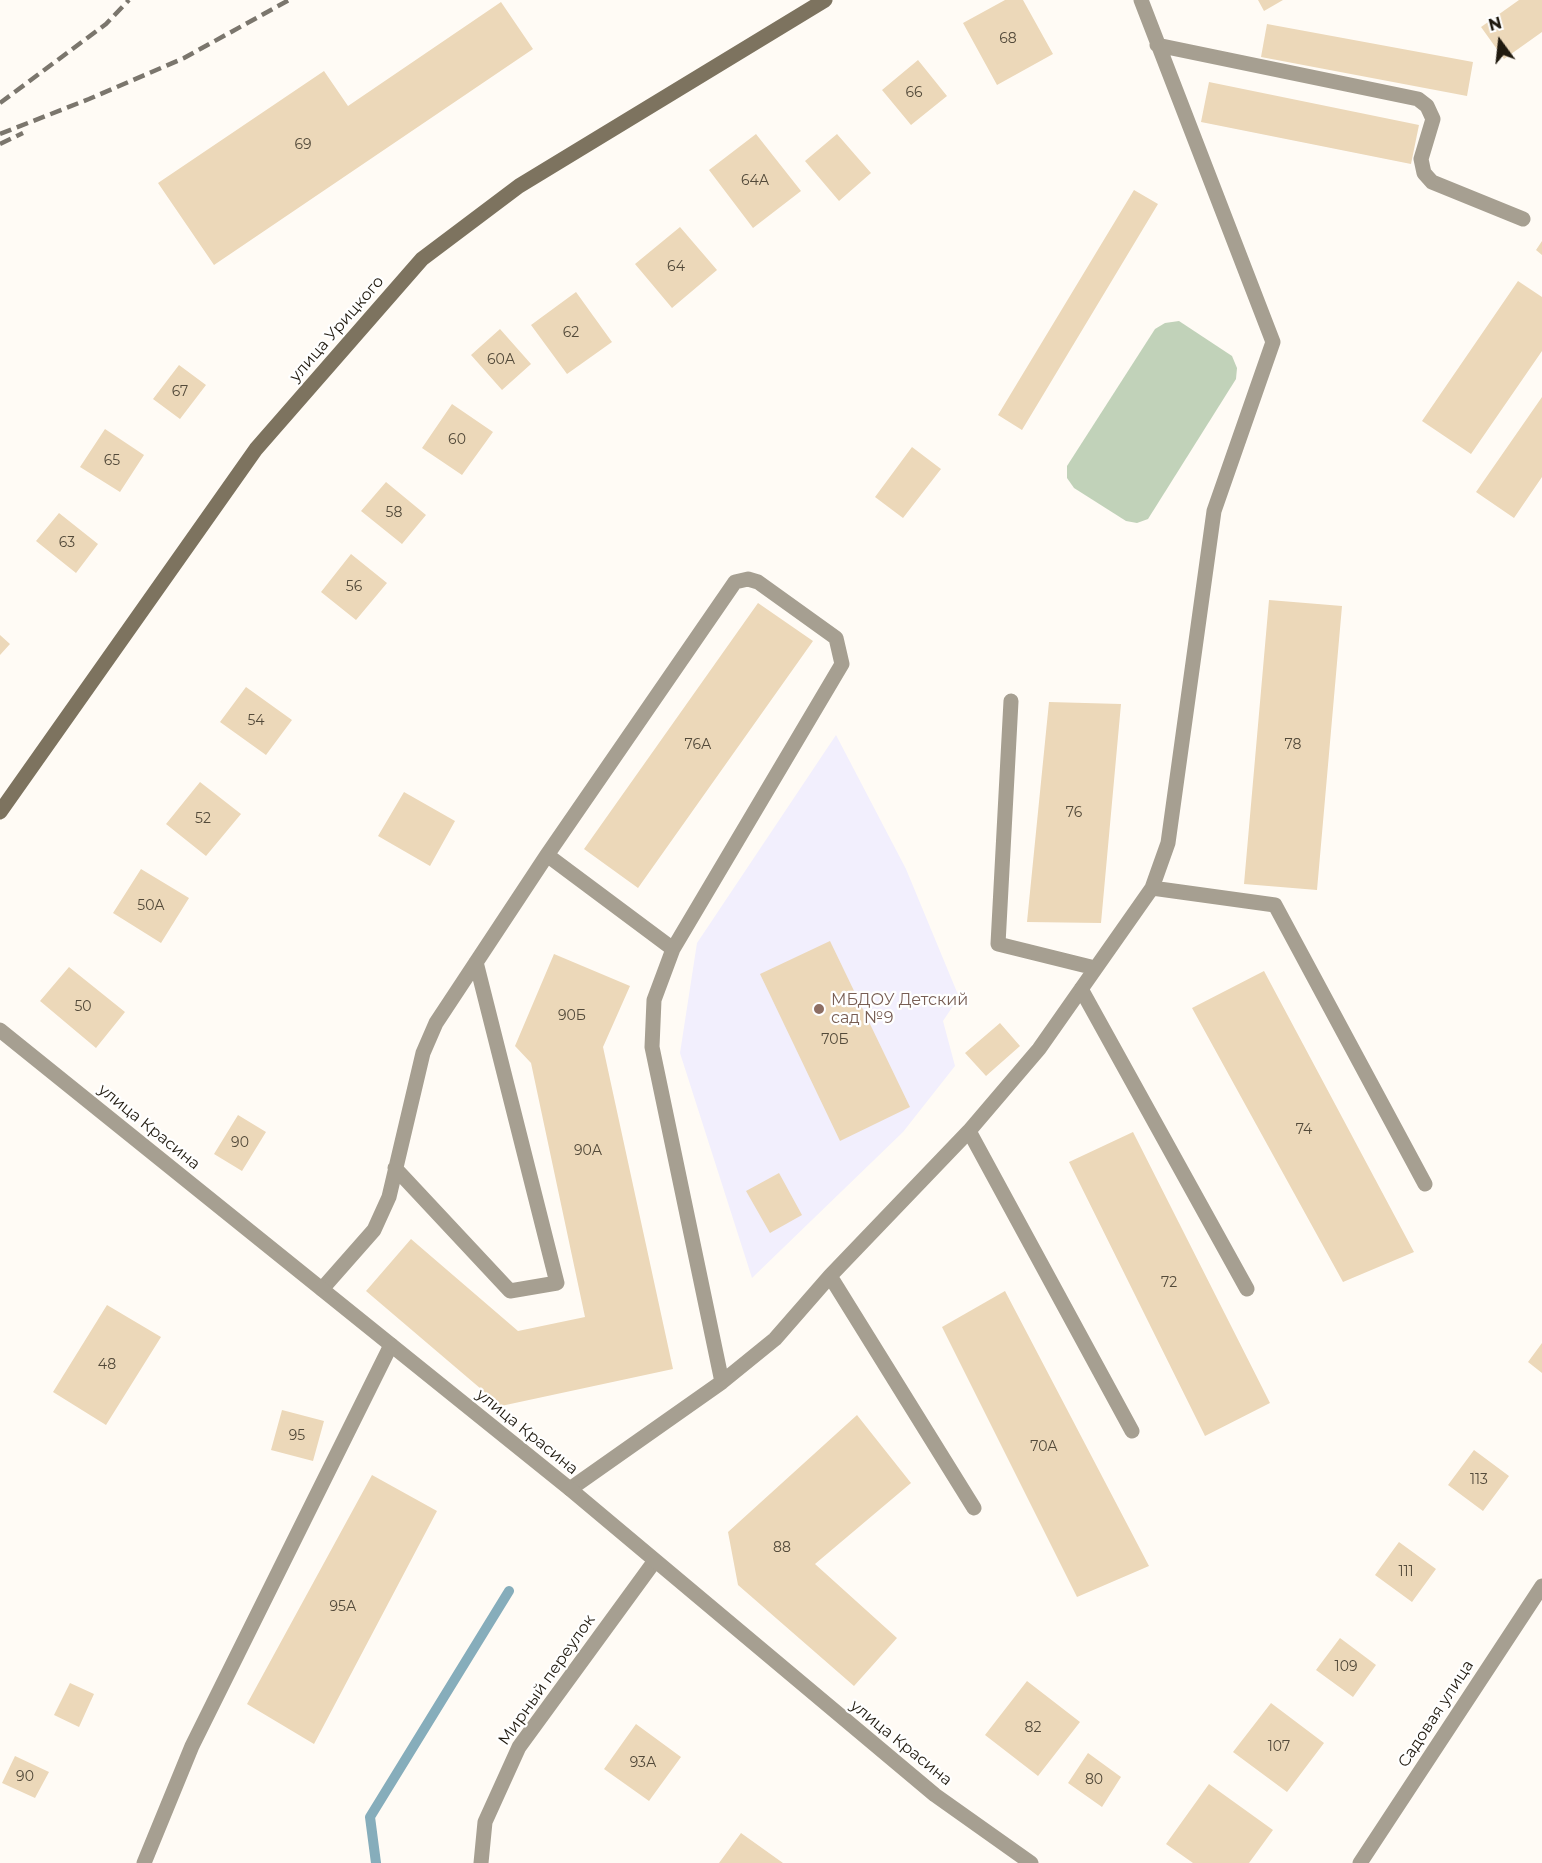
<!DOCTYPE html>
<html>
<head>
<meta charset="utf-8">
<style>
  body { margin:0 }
  #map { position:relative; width:1542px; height:1863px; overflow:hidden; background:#fffbf5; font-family:Montserrat,sans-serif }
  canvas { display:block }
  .north { position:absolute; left:1470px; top:12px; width:60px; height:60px; -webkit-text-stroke:4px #fff; paint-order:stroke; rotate:345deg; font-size:16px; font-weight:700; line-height:24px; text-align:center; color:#201a0f }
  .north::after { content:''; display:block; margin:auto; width:21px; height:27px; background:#201a0f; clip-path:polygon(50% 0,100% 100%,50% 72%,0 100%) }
</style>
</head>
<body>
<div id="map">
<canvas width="1542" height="1863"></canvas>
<div class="north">N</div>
</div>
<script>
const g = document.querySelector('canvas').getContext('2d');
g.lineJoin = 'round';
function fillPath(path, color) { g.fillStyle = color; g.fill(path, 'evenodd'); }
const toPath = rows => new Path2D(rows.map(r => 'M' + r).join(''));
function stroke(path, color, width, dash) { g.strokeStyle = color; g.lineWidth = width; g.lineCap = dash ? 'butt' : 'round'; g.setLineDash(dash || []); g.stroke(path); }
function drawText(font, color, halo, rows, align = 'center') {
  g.font = font + ' Montserrat,sans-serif'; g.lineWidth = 4.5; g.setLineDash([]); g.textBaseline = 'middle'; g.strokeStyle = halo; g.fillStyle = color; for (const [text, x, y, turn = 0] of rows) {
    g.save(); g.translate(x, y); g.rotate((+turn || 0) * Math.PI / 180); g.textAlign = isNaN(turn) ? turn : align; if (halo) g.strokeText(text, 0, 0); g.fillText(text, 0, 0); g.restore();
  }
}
fillPath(toPath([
  [836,735,906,869,959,997,943,1021,955,1066,903,1132,752,1278,680,1053,697,943]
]), '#f2effd');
fillPath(toPath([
  [1179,321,1232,356,1237,368,1236,379,1148,519,1137,523,1126,521,1074,488,1067,478,1067,466,1155,329,1165,323]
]), '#c1d2b9');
stroke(toPath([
  [376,1863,370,1817,509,1591]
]), '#86adbb', 10);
fillPath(toPath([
  [1005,0,1023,0,1053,54,997,85,963,23],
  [1258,0,1283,0,1264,11],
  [1519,0,1542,0,1542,32,1504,59,1481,27],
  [501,2,533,49,214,265,158,183,324,71,348,106],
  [1267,24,1473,62,1467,96,1261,57],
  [918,60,947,96,911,125,882,90],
  [1209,82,1419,125,1411,164,1201,122],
  [756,134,801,191,753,228,709,170],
  [837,134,871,173,839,201,805,161],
  [1134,190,1158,204,1022,430,998,415],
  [680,227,717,270,672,308,635,264],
  [1542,241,1542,255,1536,250],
  [1518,281,1542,297,1542,351,1471,454,1422,421],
  [576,292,612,342,567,374,531,325],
  [500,329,531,364,502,390,471,355],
  [179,365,206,385,180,419,153,399],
  [1542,397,1542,477,1514,518,1476,492],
  [452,404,493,432,462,475,422,448],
  [105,429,144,455,120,492,80,467],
  [912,447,941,469,903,518,875,497],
  [386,482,426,515,402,544,361,511],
  [59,513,98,544,76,573,36,541],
  [351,554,387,583,356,620,321,592],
  [1269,600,1342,606,1317,890,1244,884],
  [758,603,813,641,638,888,584,849],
  [0,635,10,644,0,655],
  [246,687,292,720,266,755,220,722],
  [1049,702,1121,704,1101,923,1027,922],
  [200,782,241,814,206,856,166,824],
  [404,792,455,821,430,866,378,836],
  [141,869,189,898,161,943,113,913],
  [830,941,910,1107,840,1141,760,974],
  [554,954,630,986,603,1047,673,1369,501,1406,366,1291,411,1239,518,1331,585,1317,531,1063,515,1046],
  [69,967,125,1012,96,1048,40,1001],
  [1264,971,1414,1252,1343,1282,1192,1008],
  [1000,1023,1020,1046,986,1076,965,1053],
  [238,1115,266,1132,242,1171,214,1154],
  [1133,1132,1270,1403,1205,1436,1069,1162],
  [779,1173,802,1215,770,1233,746,1191],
  [1005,1291,1149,1566,1077,1597,942,1327],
  [107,1305,161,1337,106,1425,53,1392],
  [1542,1343,1542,1373,1528,1362],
  [282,1410,324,1421,313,1461,271,1450],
  [857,1415,911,1483,815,1564,897,1638,854,1686,738,1585,728,1532],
  [1474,1450,1509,1476,1483,1511,1448,1485],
  [372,1475,437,1511,314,1744,247,1704],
  [1399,1542,1436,1569,1412,1602,1375,1575],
  [1340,1638,1376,1665,1353,1697,1316,1670],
  [1027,1681,1080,1722,1038,1776,985,1735],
  [70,1683,94,1694,79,1727,54,1715],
  [1271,1703,1324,1743,1287,1792,1233,1752],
  [636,1724,681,1757,649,1801,604,1769],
  [1088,1753,1121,1777,1102,1807,1068,1783],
  [15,1756,49,1772,35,1798,2,1783],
  [1209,1784,1273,1830,1249,1863,1193,1863,1166,1844],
  [741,1833,783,1863,719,1863]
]), '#ecd8b9');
stroke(toPath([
  [1157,45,1418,99,1427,106,1433,119,1421,159,1424,173,1432,182,1523,219],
  [1011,701,998,944,1095,968],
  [547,855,673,949],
  [1152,888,1275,905,1425,1184],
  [1081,989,1247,1289],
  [969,1131,1132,1431],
  [395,1168,510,1291,557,1283,476,962],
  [830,1276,974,1508],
  [322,1289,374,1230,389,1197,423,1053,436,1023,547,855,735,582,748,579,758,582,836,638,842,664,673,949,654,1000,652,1047,722,1382],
  [570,1489,722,1382,775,1339,830,1276,969,1131,1039,1049,1152,888,1168,843,1214,511,1273,342,1141,0],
  [144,1863,192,1746,391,1345]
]), '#a69f91', 15);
stroke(toPath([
  [481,1863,485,1822,519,1747,654,1562],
  [1360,1863,1542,1586]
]), '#a69f91', 15);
stroke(toPath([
  [0,1030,570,1489,935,1795,1031,1863]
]), '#a69f91', 15);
stroke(toPath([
  [0,812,256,449,422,259,519,186,825,0]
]), '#7d735f', 15);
stroke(toPath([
  [0,103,106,24,129,0],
  [0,134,89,99,184,58,289,0],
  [0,144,23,133]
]), '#7b766d', 4.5, [12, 6]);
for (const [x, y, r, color] of [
  [819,1009,6,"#8d6e63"]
]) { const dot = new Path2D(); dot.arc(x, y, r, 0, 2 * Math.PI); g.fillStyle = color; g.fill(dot); stroke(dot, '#fff', 2); }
drawText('14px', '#534a3a', null, [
  ["68",1008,39],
  ["66",914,93],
  ["69",303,145],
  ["64А",755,181],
  ["64",676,267],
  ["62",571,333],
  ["60А",501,360],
  ["67",180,392],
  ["60",457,440],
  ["65",112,461],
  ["58",394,513],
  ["63",67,543],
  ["56",354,587],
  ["54",256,721],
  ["76А",698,745],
  ["78",1293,745],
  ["76",1074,813],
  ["52",203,819],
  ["50А",151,906],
  ["50",83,1007],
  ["90Б",572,1016],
  ["70Б",835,1040],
  ["74",1304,1130],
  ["90",240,1143],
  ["90А",588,1151],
  ["72",1169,1283],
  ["48",107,1365],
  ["95",297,1436],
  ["70А",1044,1447],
  ["113",1479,1480],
  ["88",782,1548],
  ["111",1406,1572],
  ["95А",343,1607],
  ["109",1346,1667],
  ["82",1033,1728],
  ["107",1279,1747],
  ["93А",643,1763],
  ["90",25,1777],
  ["80",1094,1780]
]);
drawText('16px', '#201a0f', '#fff', [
  ["улица Урицкого",337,329,-49],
  ["улица Красина",149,1127,39],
  ["улица Красина",527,1432,39],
  ["Мирный переулок",547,1680,-55],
  ["Садовая улица",1436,1714,-57],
  ["улица Красина",901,1743,39]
]);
drawText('16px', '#785e54', '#fff', [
  ["МБДОУ Детский",831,1000],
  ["сад №9",831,1018]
], 'left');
</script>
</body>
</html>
